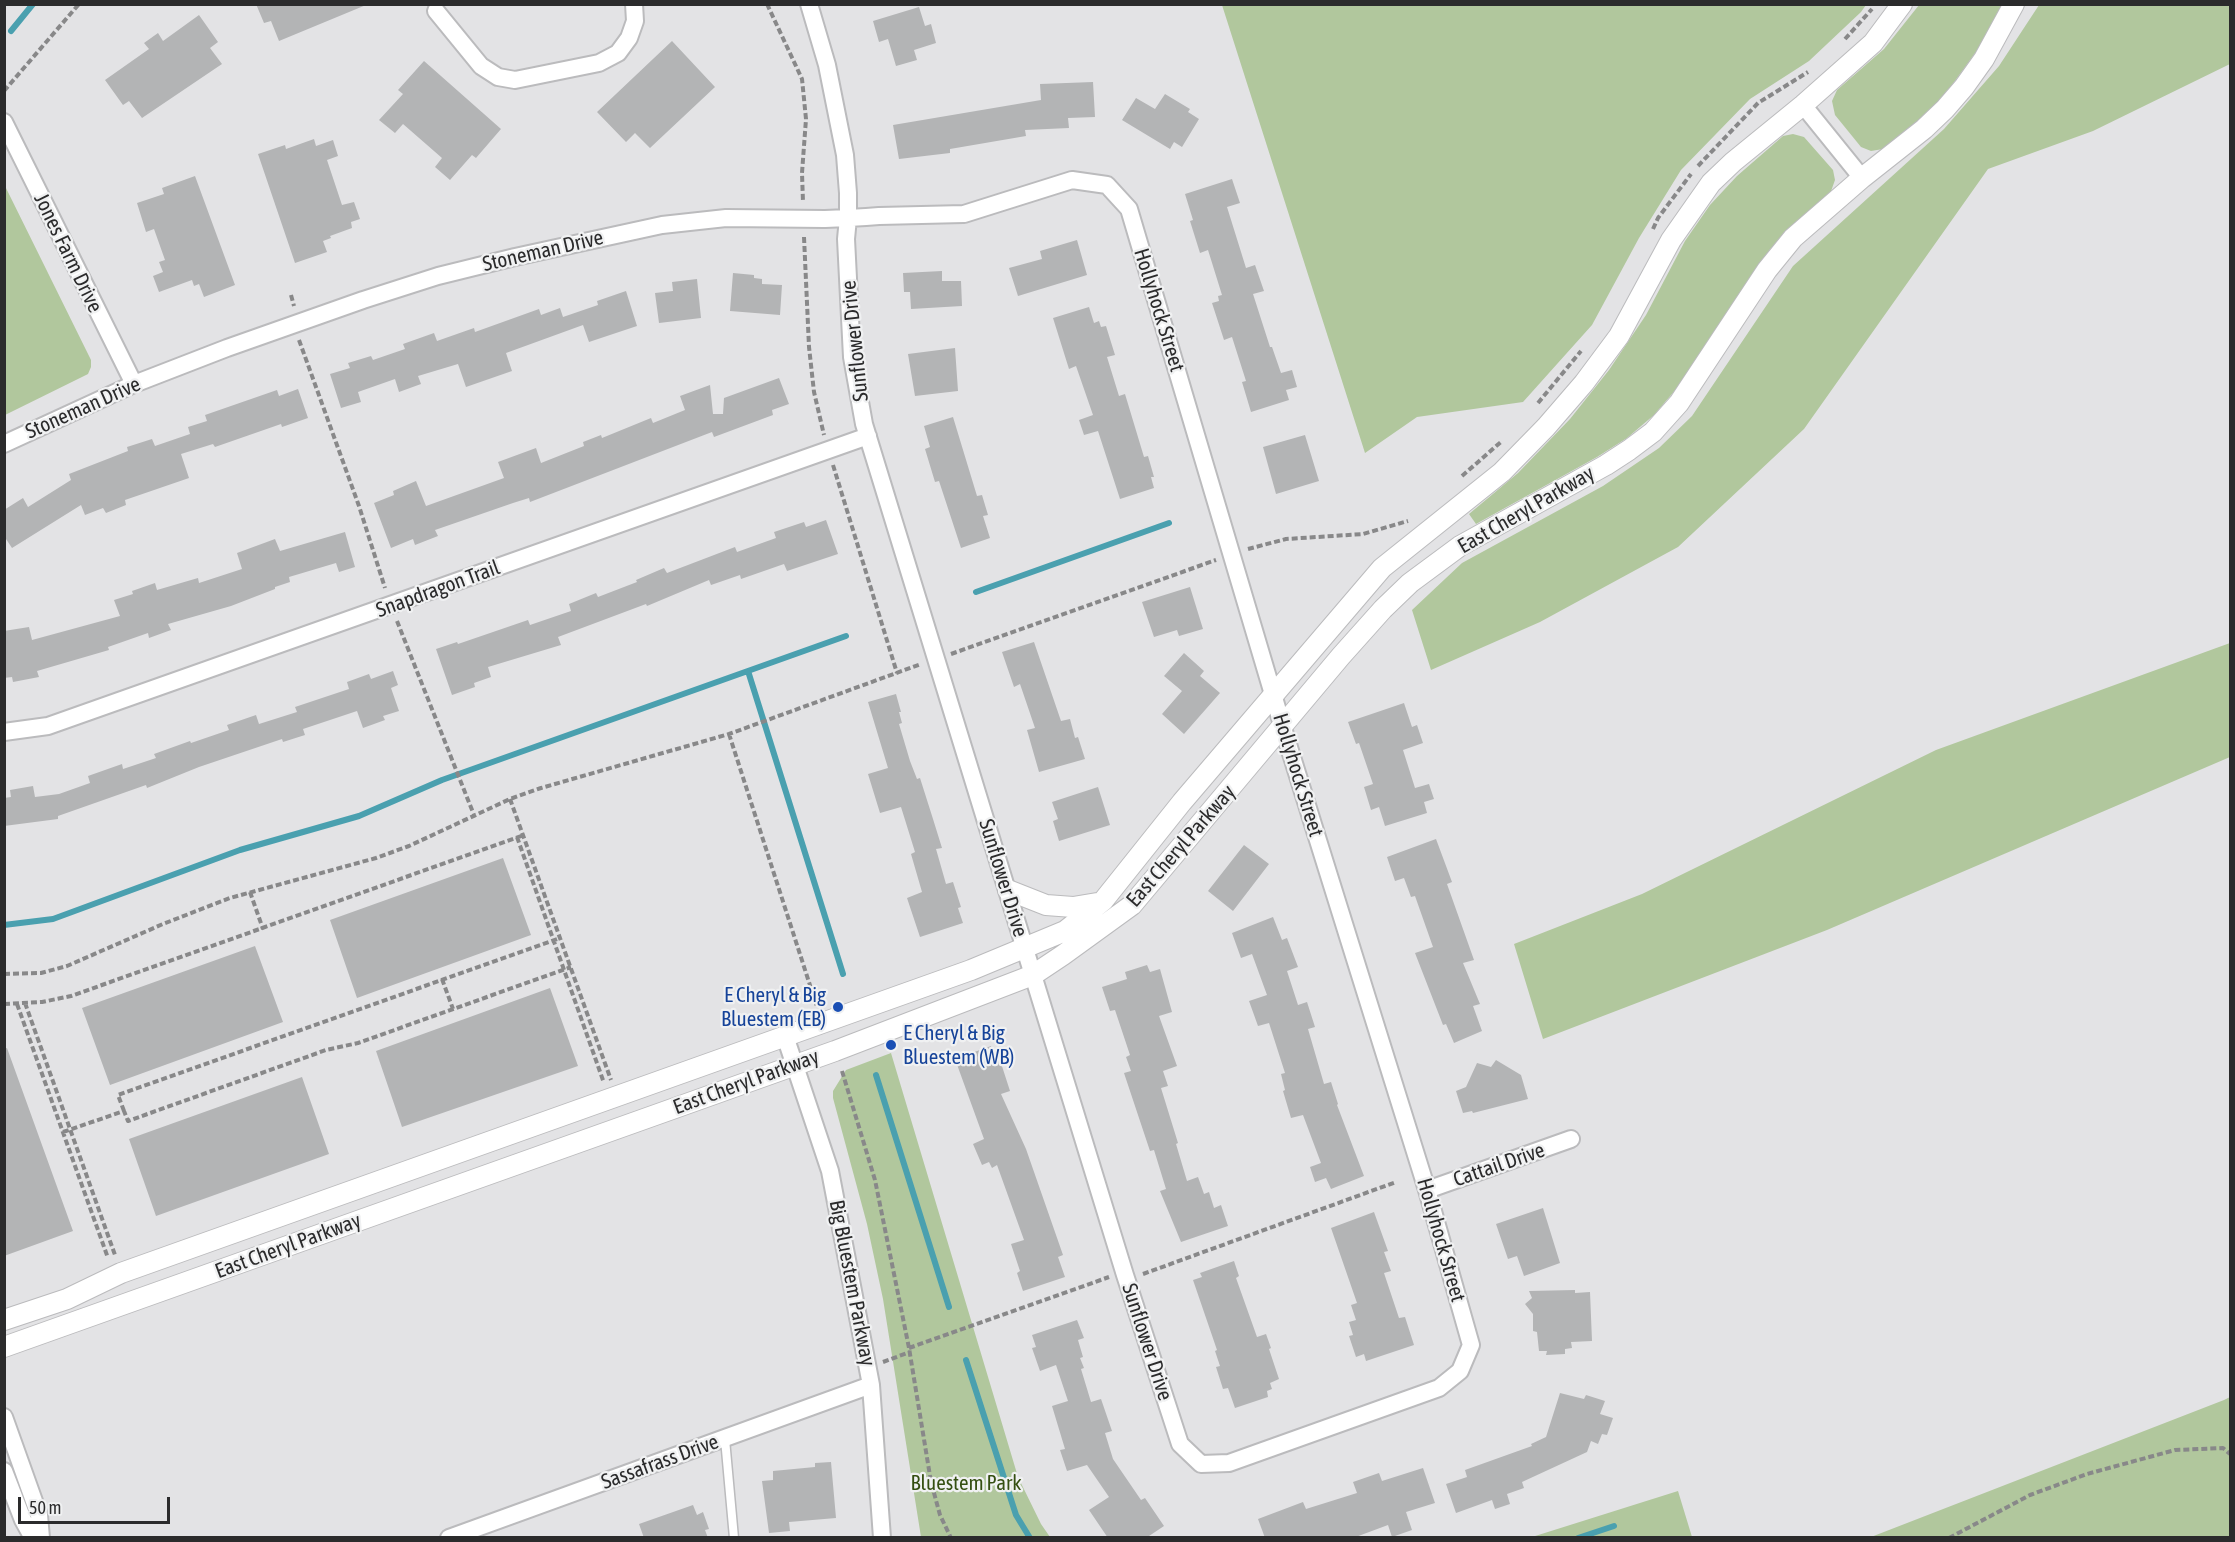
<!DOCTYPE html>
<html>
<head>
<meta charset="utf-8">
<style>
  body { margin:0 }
  #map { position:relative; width:2235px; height:1542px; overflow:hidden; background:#e3e3e5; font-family:"Asap Condensed",sans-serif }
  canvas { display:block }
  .frame { position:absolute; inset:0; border:6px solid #2b2b2c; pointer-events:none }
  .scale { position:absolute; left:18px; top:1497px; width:152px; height:27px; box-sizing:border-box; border:3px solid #2b2b2c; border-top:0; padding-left:8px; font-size:18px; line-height:21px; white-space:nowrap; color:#2b2b2c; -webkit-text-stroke:4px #f0f1f2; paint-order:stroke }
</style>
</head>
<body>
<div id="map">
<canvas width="2235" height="1542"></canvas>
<div class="frame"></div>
<div class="scale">50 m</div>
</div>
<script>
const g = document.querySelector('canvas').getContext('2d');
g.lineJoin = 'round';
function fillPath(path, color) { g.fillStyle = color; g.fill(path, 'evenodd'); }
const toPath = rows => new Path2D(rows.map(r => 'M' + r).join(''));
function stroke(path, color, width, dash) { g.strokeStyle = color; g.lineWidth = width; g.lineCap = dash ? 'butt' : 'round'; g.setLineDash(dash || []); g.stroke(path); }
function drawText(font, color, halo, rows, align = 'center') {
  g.font = font + ' "Asap Condensed",sans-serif'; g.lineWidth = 4.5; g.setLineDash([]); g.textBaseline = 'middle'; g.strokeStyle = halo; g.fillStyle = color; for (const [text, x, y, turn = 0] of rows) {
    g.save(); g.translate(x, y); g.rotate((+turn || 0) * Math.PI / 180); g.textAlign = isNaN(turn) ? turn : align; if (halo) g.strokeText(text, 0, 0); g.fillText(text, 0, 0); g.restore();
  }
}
fillPath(toPath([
  [1222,5,1222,4,1866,5,1861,12,1809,61,1750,99,1681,170,1639,238,1592,325,1523,402,1417,417,1365,453],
  [1919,5,2003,5,1981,45,1944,96,1904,134,1883,149,1871,151,1861,147,1835,115,1832,101,1837,90,1884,49],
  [2039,5,2230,5,2230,64,2093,131,1988,169,1804,429,1678,547,1540,622,1431,670,1412,610,1462,563,1603,486,1659,448,1692,416,1793,266,1944,129,1999,66],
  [1793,134,1804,137,1833,170,1835,180,1830,194,1771,248,1677,388,1654,415,1627,438,1597,457,1476,524,1469,514,1518,473,1570,419,1609,370,1646,315,1685,241,1710,205,1737,176,1783,136],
  [4,184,91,360,91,367,88,374,82,377,5,415],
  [2230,643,2230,757,1827,930,1543,1039,1514,944,1642,894,1936,750],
  [891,1053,1018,1477,1041,1524,1050,1537,921,1537,883,1299,867,1224,833,1098,833,1091,846,1070],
  [2230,1397,2230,1537,1871,1537,2224,1400],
  [1678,1491,1692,1537,1532,1537]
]), '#b1c79d');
stroke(toPath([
  [11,31,33,4],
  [976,592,1169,523],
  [748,671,843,974],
  [4,925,53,919,240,850,359,816,442,780,846,636],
  [876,1075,949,1307],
  [966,1360,1016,1515,1030,1538],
  [1578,1538,1614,1526]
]), '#4aa0af', 6);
fillPath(toPath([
  [256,4,366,4,366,5,279,41,271,21,264,23],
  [919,7,925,26,931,24,936,43,914,50,917,60,896,66,888,39,879,42,873,21],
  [199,15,218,42,210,48,222,64,142,118,129,101,123,105,105,80,149,49,144,43,158,33,163,41],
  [672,41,715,87,650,148,635,133,626,142,597,112],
  [424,61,501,129,476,158,472,155,450,180,435,167,442,158,403,124,395,133,379,120,403,94,398,90],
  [1093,82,1095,117,1068,118,1069,128,1025,130,1026,136,950,149,950,153,899,159,893,125,1041,100,1040,84],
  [1165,94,1190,109,1188,112,1199,119,1182,147,1174,142,1170,149,1122,120,1136,98,1155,109],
  [314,139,316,146,333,140,338,156,327,160,342,205,354,202,360,219,351,222,352,228,330,236,331,238,323,241,327,252,295,263,258,154,285,145,286,149],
  [195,176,235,285,204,297,199,284,194,286,192,280,159,292,153,276,163,272,159,262,165,260,154,229,146,232,137,203,164,194,162,188],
  [1232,179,1240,203,1227,207,1246,268,1255,265,1264,291,1253,294,1270,347,1272,347,1281,373,1292,370,1297,387,1286,390,1289,400,1251,412,1242,382,1246,381,1232,337,1224,340,1212,303,1219,301,1218,296,1222,295,1208,250,1200,253,1190,221,1193,220,1185,194],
  [1077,240,1087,275,1018,296,1009,268,1042,259,1040,251],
  [942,271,942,281,961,281,962,306,911,309,910,292,904,292,903,273],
  [733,273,754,275,754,278,762,279,762,284,782,285,780,315,730,311],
  [697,279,701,318,659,323,655,293,673,291,672,282],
  [626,291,637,326,589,342,583,325,506,353,512,371,466,387,458,364,418,376,421,384,399,392,395,379,358,392,361,402,341,408,330,374,350,368,348,363,371,356,373,360,405,349,403,344,434,333,437,341,474,328,475,332,539,309,541,315,560,308,563,317,598,305,597,301],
  [1089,307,1094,323,1099,321,1101,327,1106,326,1115,355,1107,357,1119,396,1125,394,1144,457,1148,456,1154,477,1151,477,1154,488,1120,499,1098,431,1084,435,1079,420,1093,415,1076,366,1069,369,1053,318],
  [955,348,958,391,915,396,908,354],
  [779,378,789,404,772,410,773,415,714,437,712,432,530,502,529,498,513,503,435,530,438,536,415,545,413,539,391,548,374,503,394,495,393,491,416,481,426,506,504,478,498,462,536,448,541,463,584,446,583,442,601,435,602,438,651,418,653,423,685,410,680,396,710,385,713,414,723,414,724,398],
  [298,389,308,418,282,427,281,424,215,447,213,444,181,454,189,478,125,500,126,505,106,513,103,508,85,515,81,505,12,548,4,536,4,510,23,498,28,507,71,480,69,474,128,451,127,447,152,439,155,446,190,434,188,427,207,421,205,415,277,390,279,396],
  [953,417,977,496,982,495,988,515,983,516,990,538,961,548,939,481,935,482,925,449,930,447,924,426],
  [1305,435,1319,481,1276,494,1263,447],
  [826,520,838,554,787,571,784,564,741,579,740,575,711,585,709,580,647,606,646,604,558,637,561,645,488,667,491,677,474,683,475,687,452,695,436,649,457,642,458,644,528,620,530,625,571,611,569,604,596,593,598,597,637,582,636,580,664,568,667,573,735,547,737,552,776,538,774,532,804,522,806,527],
  [345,532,355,567,339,572,336,563,289,577,290,582,275,587,275,589,231,606,168,624,171,630,149,638,148,633,108,647,109,650,37,671,39,677,13,682,12,677,4,678,4,631,29,627,32,640,120,616,114,600,133,594,132,591,155,583,157,590,198,578,199,583,242,569,237,553,275,539,280,551],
  [1190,587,1203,629,1179,636,1177,630,1154,637,1142,602],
  [1034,642,1061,721,1070,719,1075,738,1078,737,1085,759,1039,772,1027,730,1035,728,1020,684,1014,687,1002,652],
  [1184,653,1204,671,1200,676,1220,693,1184,734,1162,714,1182,691,1164,676],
  [393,671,398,685,391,688,399,711,383,716,385,720,363,728,357,711,303,729,305,735,283,742,282,739,199,767,147,788,146,785,58,816,58,819,4,826,4,798,11,797,10,790,33,786,35,797,59,794,90,783,88,776,122,764,123,769,156,758,154,754,190,741,191,743,229,730,227,725,256,715,259,724,297,712,295,707,349,689,347,682,369,674,371,679],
  [896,694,901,712,899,712,902,723,899,724,910,761,917,779,920,778,933,819,942,848,936,849,946,884,953,882,961,907,958,908,963,923,920,937,907,898,922,892,911,854,915,852,901,807,880,813,868,774,888,768,868,702],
  [1404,703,1412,727,1417,725,1423,743,1403,750,1415,788,1429,784,1434,799,1424,802,1427,813,1385,826,1379,807,1371,810,1364,787,1373,784,1359,743,1356,744,1348,722],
  [1098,787,1110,825,1059,841,1053,821,1058,819,1052,802],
  [1436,839,1452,882,1447,884,1474,960,1463,963,1480,1004,1473,1006,1482,1031,1454,1043,1446,1024,1443,1025,1415,953,1433,947,1415,896,1411,897,1404,878,1395,881,1387,857],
  [1244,845,1269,864,1233,911,1208,891],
  [503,858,531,935,357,998,330,920],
  [1273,917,1282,940,1287,938,1298,967,1287,971,1298,1005,1307,1002,1315,1027,1308,1029,1324,1084,1331,1082,1338,1104,1337,1105,1364,1176,1331,1189,1326,1178,1315,1182,1310,1167,1321,1163,1303,1115,1291,1118,1283,1091,1285,1090,1281,1074,1285,1073,1269,1023,1258,1026,1249,1001,1267,995,1252,954,1241,958,1232,933],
  [255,946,283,1022,110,1085,82,1008],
  [1147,965,1150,972,1160,969,1172,1012,1159,1016,1177,1066,1163,1071,1168,1086,1161,1088,1178,1143,1176,1144,1187,1181,1198,1177,1204,1194,1209,1192,1214,1208,1221,1205,1228,1226,1181,1242,1160,1191,1166,1189,1154,1150,1150,1151,1124,1073,1131,1071,1126,1057,1130,1055,1115,1010,1110,1011,1102,987,1127,979,1125,972],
  [550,988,578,1066,402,1127,376,1051],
  [991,1046,996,1061,1000,1060,1010,1091,1001,1094,1026,1149,1063,1255,1058,1257,1065,1277,1023,1291,1017,1273,1020,1271,1011,1244,1024,1240,997,1165,992,1168,989,1162,982,1165,973,1144,984,1139,955,1059],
  [7,1048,73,1231,4,1256,4,1049],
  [1496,1060,1521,1075,1528,1099,1473,1113,1472,1111,1463,1113,1456,1091,1466,1087,1477,1063,1491,1067],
  [302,1077,329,1154,156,1216,129,1139],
  [1543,1208,1560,1263,1524,1276,1517,1256,1508,1259,1496,1224],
  [1374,1212,1388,1251,1384,1252,1391,1271,1384,1273,1399,1318,1405,1317,1414,1345,1366,1361,1364,1354,1356,1357,1349,1336,1353,1335,1349,1322,1356,1320,1351,1305,1357,1303,1331,1228],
  [1234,1261,1239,1276,1236,1278,1257,1337,1266,1334,1271,1348,1269,1349,1279,1379,1270,1383,1272,1389,1267,1391,1268,1397,1235,1408,1228,1388,1223,1389,1216,1367,1220,1366,1215,1351,1217,1350,1193,1280,1202,1277,1200,1273],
  [1575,1290,1575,1293,1590,1292,1592,1341,1571,1342,1572,1348,1565,1349,1565,1354,1546,1355,1547,1351,1539,1351,1537,1332,1533,1331,1533,1314,1525,1304,1532,1298,1529,1291],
  [1077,1320,1084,1338,1078,1340,1083,1357,1080,1358,1084,1368,1081,1369,1091,1402,1101,1399,1112,1431,1105,1433,1113,1459,1141,1500,1145,1498,1164,1526,1146,1538,1108,1538,1089,1510,1109,1497,1087,1465,1067,1471,1060,1450,1065,1449,1052,1406,1068,1401,1056,1365,1040,1371,1032,1348,1036,1347,1032,1335],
  [1560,1393,1584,1399,1586,1395,1605,1401,1600,1414,1613,1418,1607,1435,1602,1434,1598,1444,1591,1441,1587,1452,1522,1482,1524,1488,1507,1494,1510,1504,1495,1509,1492,1500,1456,1513,1446,1484,1467,1477,1465,1470,1532,1446,1531,1444,1546,1437],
  [831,1462,836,1518,789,1522,790,1531,769,1533,762,1481,773,1480,773,1471,815,1467,815,1463],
  [1423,1468,1435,1503,1406,1512,1412,1530,1392,1537,1388,1525,1353,1538,1265,1538,1258,1519,1303,1502,1306,1509,1357,1493,1353,1482,1379,1473,1382,1481],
  [693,1505,697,1515,703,1512,709,1529,705,1530,708,1538,644,1538,639,1524]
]), '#b3b4b5');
const service = toPath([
  [725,1439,734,1538]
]);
const minor = toPath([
  [436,11,481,66,498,77,515,80,599,63,618,53,629,38,635,21,634,4],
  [1803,105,1862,178],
  [4,122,134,384],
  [4,444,134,384,227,348,363,300,438,276,515,257,662,225,726,218,825,219,848,218,866,217,879,216,964,214,1072,180,1107,185,1129,209,1283,728,1427,1190,1471,1345,1460,1371,1439,1388,1229,1463,1201,1464,1180,1444,1125,1275,864,424,852,357,846,239,848,218,848,193,845,155,827,65,809,4],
  [4,732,48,726,868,436],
  [785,1036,830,1171,871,1385,882,1538],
  [1427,1190,1571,1139],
  [4,1417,39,1515,41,1538],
  [4,1471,23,1520,33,1538],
  [449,1538,871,1385]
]);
const tertiary = toPath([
  [1008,890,1046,905,1073,907,1097,903],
  [4,1320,67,1299,121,1273,971,970,1065,931,1103,901,1182,802,1382,568,1502,472,1546,427,1584,383,1619,336,1671,240,1711,183,1733,162,1803,105,1873,43,1902,4],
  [4,1347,835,1051,1033,975,1063,955,1132,905,1341,656,1383,609,1410,583,1460,546,1606,465,1629,450,1653,432,1679,403,1767,270,1793,238,1862,178,1924,129,1945,109,1964,87,1984,59,2014,4]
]);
stroke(service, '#bbbbbd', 11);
stroke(minor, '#bbbbbd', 20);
stroke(tertiary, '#bbbbbd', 22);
stroke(toPath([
  [767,4,802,79,806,119,802,173,803,202],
  [1845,39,1872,9],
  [4,91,79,4],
  [1698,166,1758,103,1808,72],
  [1653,229,1658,218,1691,174],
  [804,237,809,347,814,392,824,435],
  [291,295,294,306],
  [299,340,359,506,385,588],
  [1538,403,1581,351],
  [833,465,897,673],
  [1462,476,1502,441],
  [1248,549,1286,539,1363,534,1408,521],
  [397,621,474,815],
  [951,654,1216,560],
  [729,734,817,1007],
  [510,799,611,1080],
  [517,837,604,1083],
  [250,892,263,929],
  [4,974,41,973,67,966,163,924,230,898,376,858,409,846,510,799,541,788,729,734,921,664],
  [442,979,453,1009],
  [25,1003,115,1255],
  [4,1004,42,1002,71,996,524,835],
  [17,1004,108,1258],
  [842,1071,875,1180,909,1348,931,1482,940,1515,951,1538],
  [124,1111,118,1095,560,938],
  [63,1132,124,1111,128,1121,326,1050,358,1043,571,967],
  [1143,1274,1396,1182],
  [909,1348,1109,1277],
  [883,1362,910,1352],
  [1949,1538,2030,1495,2087,1474,2175,1450,2223,1448,2230,1454]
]), '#888889', 4, [6, 3]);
stroke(service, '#fff', 8);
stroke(minor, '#fff', 16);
stroke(tertiary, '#fff', 20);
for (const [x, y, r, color] of [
  [838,1007,6,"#1a4fb4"],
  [891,1045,6,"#1a4fb4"]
]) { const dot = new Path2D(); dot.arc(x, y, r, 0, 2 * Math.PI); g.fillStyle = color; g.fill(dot); stroke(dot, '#f0f1f2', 2); }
drawText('21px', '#2b2b2c', '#f0f1f2', [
  ["Stoneman Drive",543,251,-13],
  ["Jones Farm Drive",68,253,64],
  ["Hollyhock Street",1159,310,73],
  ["Sunflower Drive",855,341,-96],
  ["Stoneman Drive",83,408,-24],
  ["East Cheryl Parkway",1526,510,-30],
  ["Snapdragon Trail",438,589,-20],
  ["Hollyhock Street",1298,775,73],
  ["East Cheryl Parkway",1181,846,-49],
  ["Sunflower Drive",1003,878,73],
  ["East Cheryl Parkway",746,1082,-20],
  ["Cattail Drive",1499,1165,-19],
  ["Hollyhock Street",1441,1240,74],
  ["East Cheryl Parkway",288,1246,-20],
  ["Big Bluestem Parkway",852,1283,79],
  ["Sunflower Drive",1147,1342,72],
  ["Sassafrass Drive",660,1462,-20]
]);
drawText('21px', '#164399', '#f0f1f2', [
  ["E Cheryl & Big",826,995],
  ["Bluestem (EB)",826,1019],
  ["E Cheryl & Big",903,1033,"left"],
  ["Bluestem (WB)",903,1057,"left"]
], 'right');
drawText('21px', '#354f12', '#f0f1f2', [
  ["Bluestem Park",966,1483]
]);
</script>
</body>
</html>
